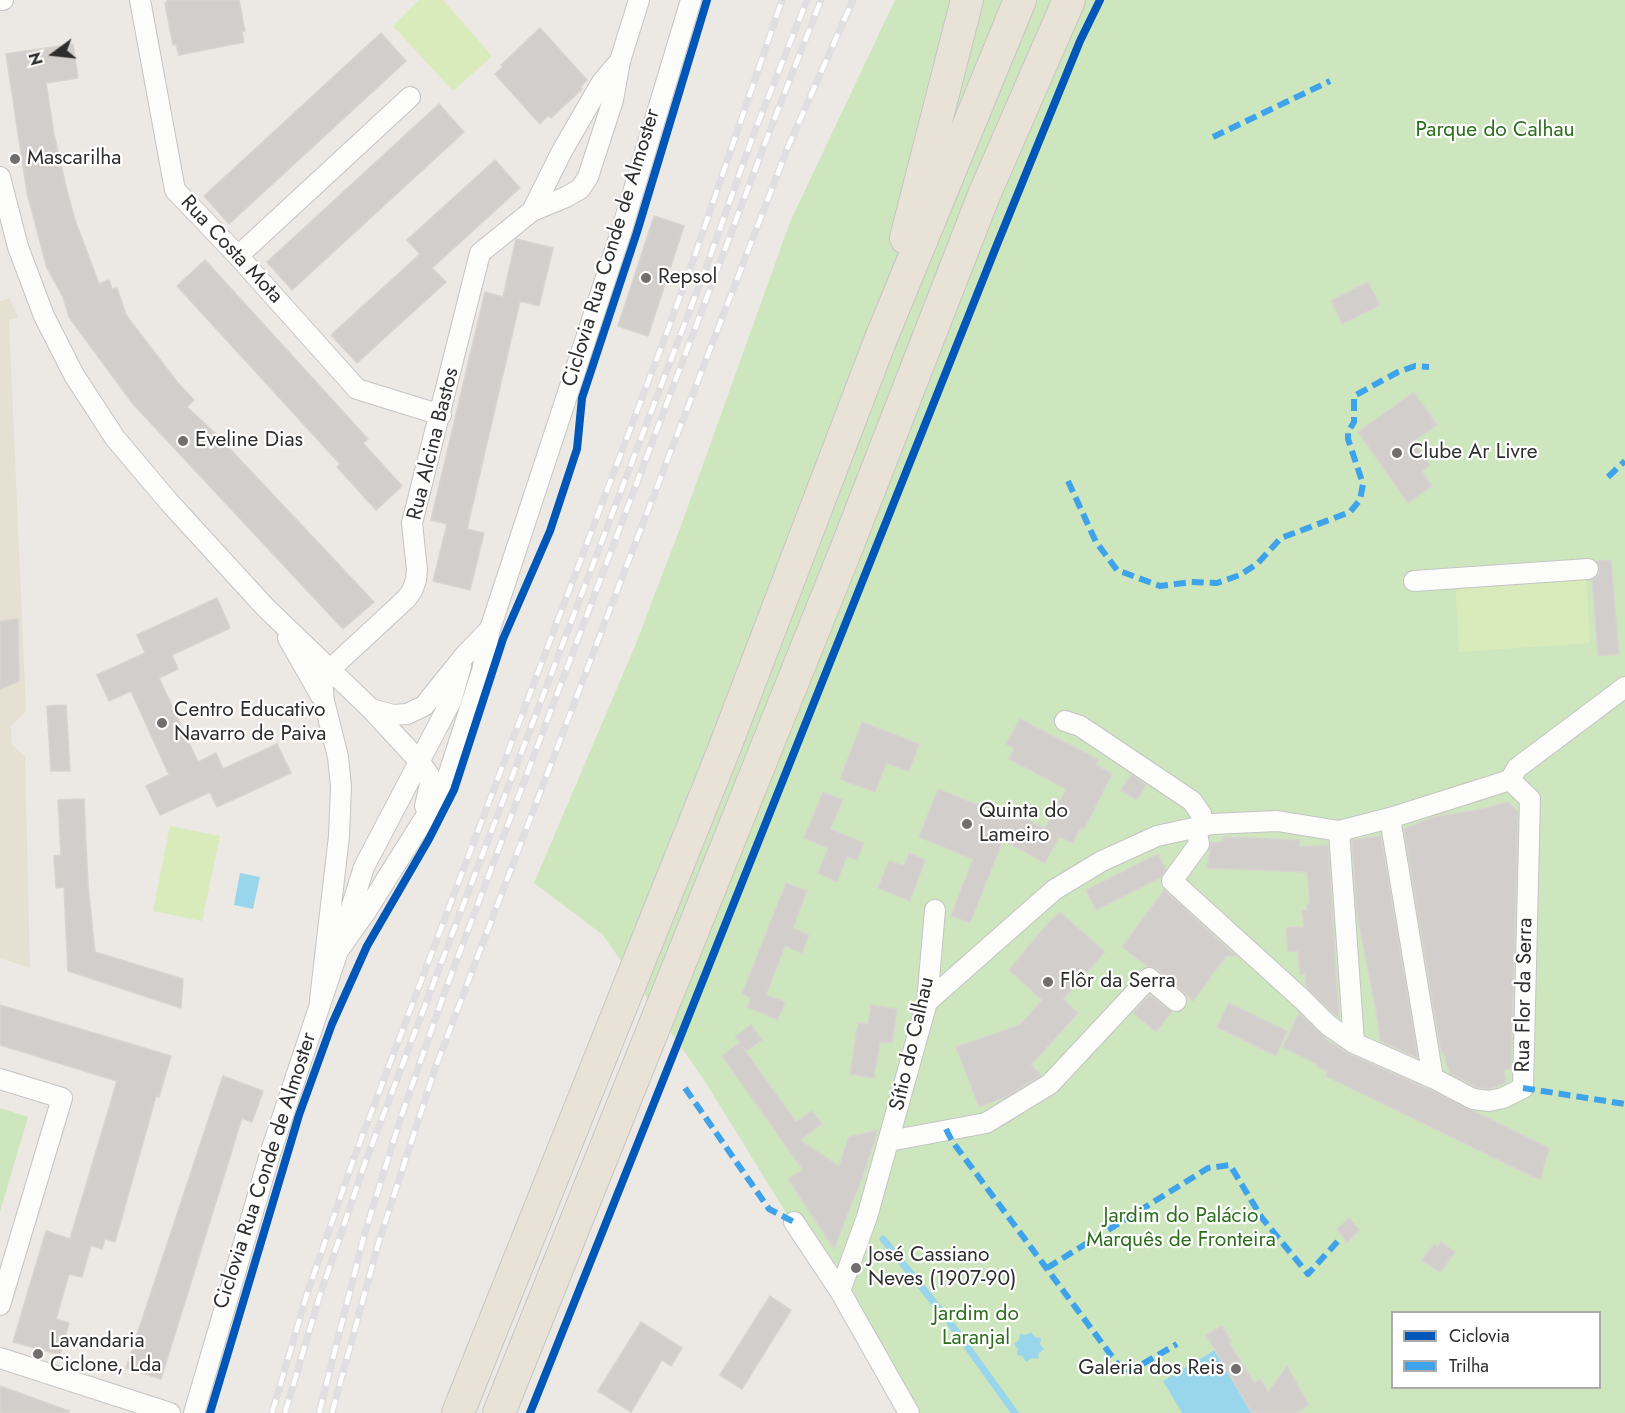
<!DOCTYPE html>
<html>
<head>
<meta charset="utf-8">
<style>
  body { margin:0 }
  #map { position:relative; width:1625px; height:1413px; overflow:hidden; background:#ece8e4; font-family:Jost,sans-serif }
  canvas { display:block }
  .legend { position:absolute; left:1391px; top:1311px; width:210px; height:78px; box-sizing:border-box; background:#fff; border:2px solid #ababab; margin:0; padding:8px 10px; list-style:none; font-size:18px; color:#2e2e2e }
  .legend li { display:flex; align-items:center; gap:12px; height:30px }
  .legend b { width:30px; border:2px solid #ababab }
  .north { position:absolute; left:24px; top:24px; width:60px; height:60px; -webkit-text-stroke:4px #fff; paint-order:stroke; rotate:255deg; font-size:16px; font-weight:700; line-height:24px; text-align:center; color:#2e2e2e }
  .north::after { content:''; display:block; margin:auto; width:21px; height:27px; background:#2e2e2e; clip-path:polygon(50% 0,100% 100%,50% 72%,0 100%) }
</style>
</head>
<body>
<div id="map">
<canvas width="1625" height="1413"></canvas>
<ul class="legend">
<li><b style="height:8px;background:#0057b8"></b>Ciclovia</li>
<li><b style="height:8px;background:#3ea3eb"></b>Trilha</li>
</ul>
<div class="north">N</div>
</div>
<script>
const g = document.querySelector('canvas').getContext('2d');
g.lineJoin = 'round';
function fillPath(path, color) { g.fillStyle = color; g.fill(path, 'evenodd'); }
const toPath = rows => new Path2D(rows.map(r => 'M' + r).join(''));
function stroke(path, color, width, dash) { g.strokeStyle = color; g.lineWidth = width; g.lineCap = dash ? 'butt' : 'round'; g.setLineDash(dash || []); g.stroke(path); }
function drawText(font, color, halo, rows, align = 'center') {
  g.font = font + ' Jost,sans-serif'; g.lineWidth = 4.5; g.setLineDash([]); g.textBaseline = 'middle'; g.strokeStyle = halo; g.fillStyle = color; for (const [text, x, y, turn = 0] of rows) {
    g.save(); g.translate(x, y); g.rotate((+turn || 0) * Math.PI / 180); g.textAlign = isNaN(turn) ? turn : align; if (halo) g.strokeText(text, 0, 0); g.fillText(text, 0, 0); g.restore();
  }
}
fillPath(toPath([
  [10,298,18,318,9,319,26,711,11,726,12,745,25,756,30,968,0,958,0,301]
]), '#e6e0d3');
fillPath(toPath([
  [895,0,1625,0,1625,1413,905,1413,822,1271,704,1080,603,935,534,883,635,646,682,523,790,222],
  [1392,1312,1600,1312,1600,1388,1392,1388],
  [0,1108,28,1117,0,1212]
]), '#cee6be');
fillPath(toPath([
  [419,0,443,0,492,56,453,91,393,26],
  [1586,573,1590,643,1459,652,1455,582],
  [170,826,220,836,202,921,153,911]
]), '#d9eabb');
fillPath(toPath([
  [240,873,260,877,253,909,234,905],
  [1031,1332,1035,1337,1041,1338,1040,1344,1044,1349,1039,1353,1038,1359,1032,1358,1026,1362,1022,1356,1017,1355,1018,1349,1014,1344,1019,1340,1020,1334,1026,1335],
  [1215,1350,1252,1413,1182,1413,1163,1381]
]), '#99d6ec');
stroke(toPath([
  [883,1239,948,1320,1015,1413]
]), '#99d6ec', 7);
const building = toPath([
  [167,0,239,0,245,31,242,31,244,42,179,55,176,44,173,45,165,3,168,2,167,0],
  [540,28,587,80,580,87,582,89,551,118,548,116,540,124,495,74,503,67,501,65,540,28],
  [381,33,406,61,229,224,204,196,381,33],
  [73,44,78,78,46,83,54,134,66,187,75,220,99,284,109,280,112,289,117,288,126,315,178,383,194,400,187,407,215,433,374,602,343,629,133,404,69,317,63,297,47,268,27,193,6,54,73,44],
  [439,104,464,132,292,290,267,262,439,104],
  [495,160,520,188,432,268,446,282,357,363,331,335,420,254,407,240,495,160],
  [654,216,684,226,648,336,618,326,654,216],
  [516,239,553,248,539,306,520,301,467,529,484,533,470,590,433,581,447,524,431,520,485,292,503,297,516,239],
  [205,260,368,439,363,443,402,486,376,510,337,467,340,464,177,286,205,260],
  [1368,282,1380,305,1342,324,1331,301,1368,282],
  [1414,392,1437,425,1413,441,1430,465,1422,471,1432,486,1408,503,1358,432,1414,392],
  [1611,560,1619,654,1598,656,1592,580,1599,574,1600,568,1597,561,1611,560],
  [217,598,230,628,172,655,178,669,159,678,198,762,216,753,223,769,277,744,291,773,217,807,210,792,160,815,146,786,169,775,131,691,109,701,97,675,145,653,137,635,217,598],
  [18,619,19,681,0,689,0,621,18,619],
  [66,705,70,771,51,771,47,706,66,705],
  [1020,719,1099,760,1096,765,1112,774,1084,829,1081,827,1072,843,1056,835,1059,837,1045,863,1003,840,970,923,951,916,973,859,919,837,938,789,1018,821,1020,816,1045,829,1066,789,1009,759,1014,748,1006,744,1020,719],
  [862,722,919,744,909,771,886,763,875,792,840,779,862,722],
  [1131,774,1146,785,1137,800,1121,790,1131,774],
  [823,792,843,800,830,829,864,843,857,860,847,856,837,882,818,873,828,848,804,838,823,792],
  [84,799,88,886,95,952,183,979,181,1008,68,971,64,887,56,888,54,856,61,855,58,800,84,799],
  [1507,802,1518,811,1511,1069,1504,1069,1506,1083,1488,1089,1477,1087,1450,1073,1443,1052,1441,1052,1404,829,1434,817,1483,809,1507,802],
  [1381,836,1418,1058,1380,1041,1376,1010,1357,914,1352,840,1381,836],
  [1223,837,1300,840,1299,847,1328,845,1339,1018,1306,987,1305,974,1300,975,1298,951,1288,952,1286,928,1304,927,1302,910,1307,910,1306,904,1310,904,1307,872,1207,868,1211,842,1223,842,1223,837],
  [909,853,925,860,910,901,878,888,889,861,904,866,909,853],
  [1158,854,1166,869,1161,877,1096,910,1086,890,1158,854],
  [786,883,807,891,793,928,809,935,802,953,785,946,766,995,785,1002,778,1020,747,1007,751,998,742,994,786,883],
  [1164,890,1236,956,1226,956,1193,1001,1157,969,1147,966,1122,947,1164,890],
  [1060,912,1105,952,1063,999,1078,1013,1031,1065,1041,1075,1007,1096,979,1107,956,1047,1020,1025,1042,1000,1009,970,1048,923,1060,912],
  [1150,995,1172,1012,1156,1032,1133,1013,1150,995],
  [1229,1003,1287,1031,1276,1056,1217,1027,1229,1003],
  [0,1005,171,1056,159,1097,156,1096,115,1242,105,1239,102,1249,91,1245,82,1277,69,1274,56,1319,69,1323,60,1355,13,1342,46,1231,70,1239,117,1081,0,1045,0,1005],
  [871,1005,897,1009,892,1043,880,1042,874,1078,850,1074,858,1023,868,1024,871,1005],
  [1299,1013,1328,1041,1349,1054,1428,1089,1549,1148,1540,1180,1326,1076,1328,1072,1316,1066,1317,1064,1283,1047,1299,1013],
  [751,1025,762,1040,746,1051,741,1045,796,1122,812,1111,822,1124,800,1140,839,1166,849,1137,878,1130,863,1175,834,1249,788,1179,803,1170,722,1056,740,1042,735,1037,751,1025],
  [223,1076,263,1091,252,1122,242,1118,161,1379,126,1368,223,1076],
  [1349,1218,1360,1230,1347,1242,1337,1229,1349,1218],
  [1441,1242,1455,1252,1440,1273,1422,1260,1434,1244,1438,1247,1441,1242],
  [770,1296,791,1310,742,1389,720,1375,770,1296],
  [641,1322,682,1348,671,1366,662,1360,631,1412,598,1391,641,1322],
  [1222,1326,1232,1342,1229,1343,1254,1383,1261,1379,1268,1392,1287,1366,1309,1405,1296,1413,1252,1413,1206,1335,1222,1326],
  [0,1386,69,1411,69,1413,0,1413,0,1386]
]);
fillPath(building, '#d1cecb');
stroke(building, '#d7d4d0', 1.5);
const minor = toPath([
  [0,0,3,0],
  [140,0,175,190,238,256,357,389,441,415],
  [0,177,18,247,44,316,74,375,115,438,169,502,265,607,371,709,419,761,429,775,430,784,425,806],
  [532,211,562,151,602,82,620,61],
  [238,256,410,97],
  [1414,581,1588,569],
  [288,638,321,696],
  [371,709,393,715,407,714,424,706,465,655,490,629,622,229,691,0],
  [1065,721,1080,726,1192,801,1201,814,1203,825],
  [1510,780,1517,768,1625,687],
  [1390,818,1433,1078],
  [1196,827,1199,844,1172,881,1303,1000,1328,1025,1354,1043,1433,1078,1473,1099,1489,1101,1503,1098,1523,1088,1530,799,1510,780],
  [1339,831,1354,1043],
  [343,934,364,867,451,701,461,666],
  [320,1000,339,836,341,786,338,757,324,701,322,681,324,675,406,599,412,591,416,580,417,570,412,523,480,253,532,211,566,197,580,189,588,177,613,100,620,61,639,0],
  [927,1002,1054,890,1102,861,1157,836,1212,824,1277,821,1339,831,1390,818,1510,780],
  [0,1079,62,1098,0,1305],
  [889,1141,986,1123,1050,1084,1149,978,1176,1001],
  [794,1222,840,1291,909,1413],
  [840,1291,867,1217,927,1002,935,910],
  [0,1358,170,1413],
  [194,1413,270,1154,338,951,367,910,441,792,449,773,482,671,490,629]
]);
const trunk = toPath([
  [906,238,967,0],
  [458,1413,723,752,880,341,1020,0],
  [499,1413,847,547,984,195,1069,0]
]);
stroke(minor, '#c5c4c5', 22);
stroke(trunk, '#c6c5c4', 34);
stroke(minor, '#fcfcfb', 20);
stroke(trunk, '#e9e2d6', 32);
const rail = toPath([
  [272,1413,307,1294,354,1158,667,332,693,261,782,0],
  [285,1413,319,1298,365,1163,707,265,754,133,807,0],
  [319,1413,364,1236,400,1120,445,991,767,138,821,0],
  [332,1413,379,1241,436,1066,615,596,788,147,853,0]
]);
stroke(rail, '#dfdfe1', 7);
stroke(rail, '#fff', 4.5, [14]);
stroke(toPath([
  [1213,137,1330,81],
  [1608,477,1625,461],
  [1068,481,1096,542,1117,570,1160,586,1191,582,1217,583,1240,575,1257,564,1281,538,1350,512,1360,500,1363,484,1348,439,1348,432,1354,422,1354,396,1398,372,1415,366,1429,367],
  [685,1088,769,1209,794,1222],
  [1523,1088,1625,1104],
  [946,1129,952,1141,1125,1374,1177,1344],
  [1047,1268,1208,1168,1230,1165,1262,1218,1308,1274,1338,1241]
]), '#3ea3eb', 6, [12, 6]);
stroke(toPath([
  [210,1413,299,1115,332,1024,367,946,429,839,454,790,503,639,550,531,577,449,582,398,637,232,707,0],
  [530,1413,996,247,1080,41,1100,0]
]), '#0057b8', 8);
for (const [x, y, r, color] of [
  [15,159,6,"#706f6e"],
  [646,278,6,"#706f6e"],
  [183,441,6,"#706f6e"],
  [1397,453,6,"#706f6e"],
  [162,723,6,"#706f6e"],
  [967,824,6,"#706f6e"],
  [1048,982,6,"#706f6e"],
  [856,1268,6,"#706f6e"],
  [38,1354,6,"#706f6e"],
  [1236,1369,6,"#706f6e"]
]) { const dot = new Path2D(); dot.arc(x, y, r, 0, 2 * Math.PI); g.fillStyle = color; g.fill(dot); stroke(dot, '#fff', 2); }
drawText('21px', '#2c6e1b', '#fff', [
  ["Parque do Calhau",1495,131],
  ["Jardim do Palácio",1181,1217],
  ["Marquês de Fronteira",1181,1241],
  ["Jardim do",976,1315],
  ["Laranjal",976,1339]
]);
drawText('21px', '#2e2e2e', '#fff', [
  ["Mascarilha",27,159],
  ["Repsol",658,278],
  ["Eveline Dias",195,441],
  ["Clube Ar Livre",1409,453],
  ["Centro Educativo",174,711],
  ["Navarro de Paiva",174,735],
  ["Quinta do",979,812],
  ["Lameiro",979,836],
  ["Flôr da Serra",1060,982],
  ["José Cassiano",868,1256],
  ["Neves (1907-90)",868,1280],
  ["Lavandaria",50,1342],
  ["Ciclone, Lda",50,1366],
  ["Galeria dos Reis",1224,1369,"right"]
], 'left');
drawText('21px', '#2e2e2e', '#fff', [
  ["Ciclovia Rua Conde de Almoster",612,248,-73],
  ["Rua Costa Mota",231,250,47],
  ["Rua Alcina Bastos",434,444,-76],
  ["Rua Flor da Serra",1525,995,-89],
  ["Sítio do Calhau",913,1044,-77],
  ["Ciclovia Rua Conde de Almoster",266,1171,-72]
]);
</script>
</body>
</html>
